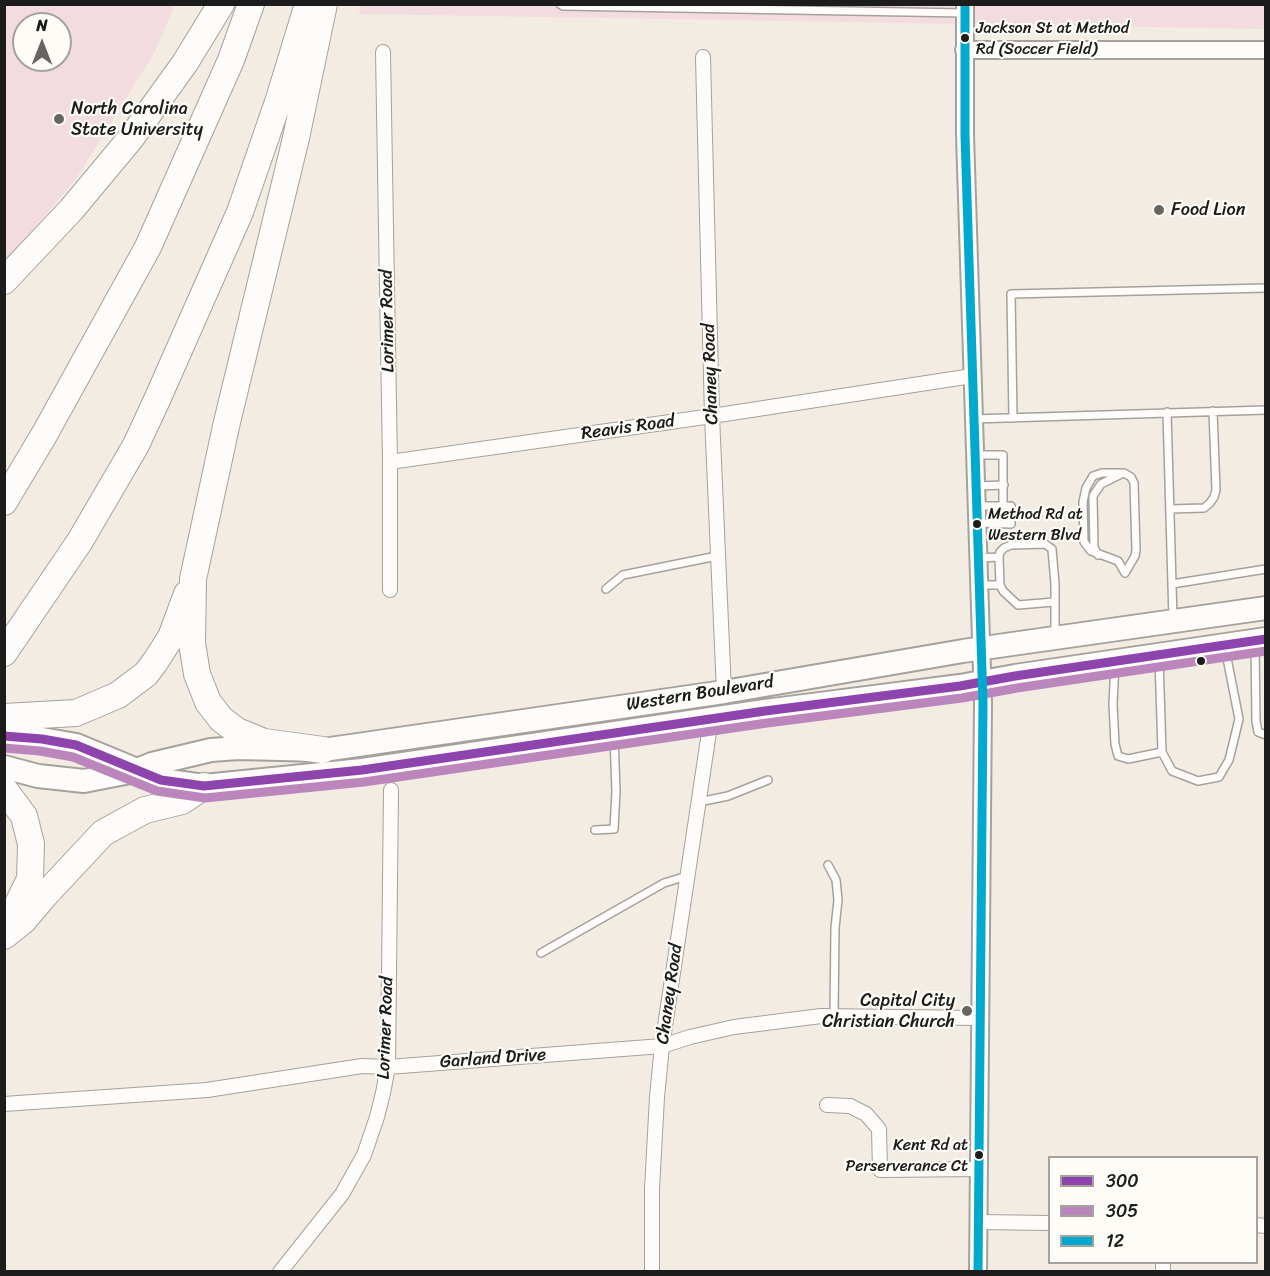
<!DOCTYPE html>
<html>
<head>
<meta charset="utf-8">
<style>
  body { margin:0 }
  #map { position:relative; width:1270px; height:1276px; overflow:hidden; background:#f2ece3; font-family:Sriracha,sans-serif }
  canvas { display:block }
  .frame { position:absolute; inset:0; border:6px solid #1c1c1c; pointer-events:none }
  .legend { position:absolute; left:1048px; top:1156px; width:210px; height:108px; box-sizing:border-box; background:#fdfcf7; border:2px solid #a3a29f; margin:0; padding:8px 10px; list-style:none; font-size:18px; color:#1c1c1c }
  .legend li { display:flex; align-items:center; gap:12px; height:30px }
  .legend b { width:30px; border:2px solid #a3a29f }
  .north { position:absolute; left:12px; top:12px; width:60px; height:60px; box-sizing:border-box; background:#fdfcf7; border:2px solid #a3a29f; border-radius:50%; rotate:0deg; font-size:16px; font-weight:700; line-height:24px; text-align:center; color:#1c1c1c }
  .north::after { content:''; display:block; margin:auto; width:21px; height:27px; background:#676562; clip-path:polygon(50% 0,100% 100%,50% 72%,0 100%) }
</style>
</head>
<body>
<div id="map">
<canvas width="1270" height="1276"></canvas>
<div class="frame"></div>
<ul class="legend">
<li><b style="height:8px;background:#8e44ad"></b>300</li>
<li><b style="height:8px;background:#bb86bc"></b>305</li>
<li><b style="height:8px;background:#00a9ce"></b>12</li>
</ul>
<div class="north">N</div>
</div>
<script>
const g = document.querySelector('canvas').getContext('2d');
g.lineJoin = 'round';
function fillPath(path, color) { g.fillStyle = color; g.fill(path, 'evenodd'); }
const toPath = rows => new Path2D(rows.map(r => 'M' + r).join(''));
function stroke(path, color, width, dash) { g.strokeStyle = color; g.lineWidth = width; g.lineCap = dash ? 'butt' : 'round'; g.setLineDash(dash || []); g.stroke(path); }
function drawText(font, color, halo, rows, align = 'center') {
  g.font = font + ' Sriracha,sans-serif'; g.lineWidth = 4.5; g.setLineDash([]); g.textBaseline = 'middle'; g.strokeStyle = halo; g.fillStyle = color; for (const [text, x, y, turn = 0] of rows) {
    g.save(); g.translate(x, y); g.rotate((+turn || 0) * Math.PI / 180); g.textAlign = isNaN(turn) ? turn : align; if (halo) g.strokeText(text, 0, 0); g.fillText(text, 0, 0); g.restore();
  }
}
fillPath(toPath([
  [361,4,1265,4,1266,29,359,14],
  [5,5,175,5,153,55,76,179,5,263],
  [24,24,60,24,60,60,24,60]
]), '#f3dce0');
const service = toPath([
  [560,4,563,6,964,13],
  [1167,412,1173,619],
  [1013,418,1011,294,1266,288],
  [973,419,1266,410],
  [975,455,1003,455,1003,505],
  [1102,473,1124,473,1131,477,1134,483,1136,550,1135,556,1125,573,1118,561,1091,551,1084,542,1083,502,1086,488,1093,476,1102,473],
  [977,486,1004,485],
  [976,506,1011,506,1011,524,977,523],
  [1170,509,1204,508,1210,503,1214,497,1216,490,1213,411],
  [1098,555,1094,547,1093,496,1101,484,1121,474],
  [978,558,999,557],
  [1172,584,1266,569],
  [979,585,1000,585],
  [606,589,623,575,717,556],
  [1054,602,1018,605,1003,591,1000,585,999,557,1000,552,1004,548,1011,545,1045,544,1052,549,1055,584,1055,633],
  [1255,644,1256,721,1258,732,1266,735],
  [1115,664,1113,704,1115,744,1118,756,1128,759,1162,752,1159,658],
  [1162,752,1172,771,1198,781,1219,777,1229,760,1239,719,1225,648],
  [699,802,728,796,768,780],
  [595,830,614,829,616,791,614,736],
  [828,865,836,880,838,900,835,928,834,1016],
  [541,953,664,883,687,876]
]);
const minor = toPath([
  [383,52,390,462,390,590],
  [703,57,712,416,724,692],
  [390,462,712,416,972,376],
  [4,1104,207,1090,362,1066,388,1067,662,1046,690,1037,734,1027,821,1016,980,1018],
  [827,1105,850,1106,866,1114,879,1129,880,1170,979,1169],
  [978,1222,1050,1223],
  [1256,1225,1266,1226],
  [1163,1262,1163,1272],
  [280,1272,342,1194,364,1155,377,1117,383,1093,388,1067,391,790],
  [652,1272,652,1189,657,1097,662,1046,711,719]
]);
const tertiary = toPath([
  [965,4,965,135,983,703,978,1272],
  [964,50,1266,50]
]);
const primary = toPath([
  [4,736,42,739,76,745,161,780,204,786,362,770,765,711,960,686,1015,676,1266,639],
  [4,767,38,776,84,781,135,771,152,764,211,750,238,748,323,750,724,692,963,651,1266,608]
]);
const motorway = toPath([
  [4,281,71,210,131,138,185,63,221,4],
  [4,502,44,435,148,247,231,60,251,4],
  [4,653,80,541,136,445,156,402,240,212,279,99,308,4],
  [4,717,76,713,118,695,146,674,155,662,171,637,187,594],
  [323,750,264,742,237,731,221,719,208,702,197,674,192,643,193,579,227,422,296,138,324,4],
  [4,789,24,816,31,844,30,879,9,922],
  [4,936,24,920,45,895,103,833,145,810,182,801,204,786]
]);
stroke(service, '#a5a29d', 10);
stroke(minor, '#a5a29d', 16);
stroke(tertiary, '#a5a29d', 20);
stroke(primary, '#a5a29d', 26);
stroke(motorway, '#a5a29d', 28);
stroke(service, '#fdfcfb', 7);
stroke(minor, '#fdfcfb', 14);
stroke(tertiary, '#fdfcfb', 16);
stroke(primary, '#fdfcfb', 22);
stroke(motorway, '#fdfcfb', 26);
stroke(toPath([
  [4,736,42,739,76,745,161,780,204,786,362,770,765,711,960,686,1015,676,1266,639]
]), '#8e44ad', 9);
stroke(toPath([
  [4,748,40,751,73,757,157,791,205,798,364,782,767,723,962,698,1017,688,1266,651]
]), '#bb86bc', 9);
stroke(toPath([
  [965,4,965,135,983,703,978,1272]
]), '#00a9ce', 9);
for (const [x, y, r, color] of [
  [965,38,5,"#1c1c1c"],
  [59,119,6,"#676562"],
  [1159,210,6,"#676562"],
  [977,524,5,"#1c1c1c"],
  [1201,661,5,"#1c1c1c"],
  [967,1011,6,"#676562"],
  [979,1155,5,"#1c1c1c"]
]) { const dot = new Path2D(); dot.arc(x, y, r, 0, 2 * Math.PI); g.fillStyle = color; g.fill(dot); stroke(dot, '#fdfcf7', 2); }
drawText('16px', '#1c1c1c', '#fdfcf7', [
  ["Jackson St at Method",976,29],
  ["Rd (Soccer Field)",976,50],
  ["Method Rd at",988,515],
  ["Western Blvd",988,536],
  ["Kent Rd at",968,1146,"right"],
  ["Perserverance Ct",968,1167,"right"]
], 'left');
drawText('18px', '#1c1c1c', '#fdfcf7', [
  ["North Carolina",71,109],
  ["State University",71,130],
  ["Food Lion",1171,210],
  ["Capital City",955,1001,"right"],
  ["Christian Church",955,1022,"right"]
], 'left');
drawText('18px', '#1c1c1c', '#fdfcf7', [
  ["Lorimer Road",388,321,-91],
  ["Chaney Road",711,374,-92],
  ["Reavis Road",628,428,-8],
  ["Western Boulevard",700,694,-9],
  ["Chaney Road",670,994,-82],
  ["Lorimer Road",386,1028,-88],
  ["Garland Drive",493,1059,-4]
]);
</script>
</body>
</html>
